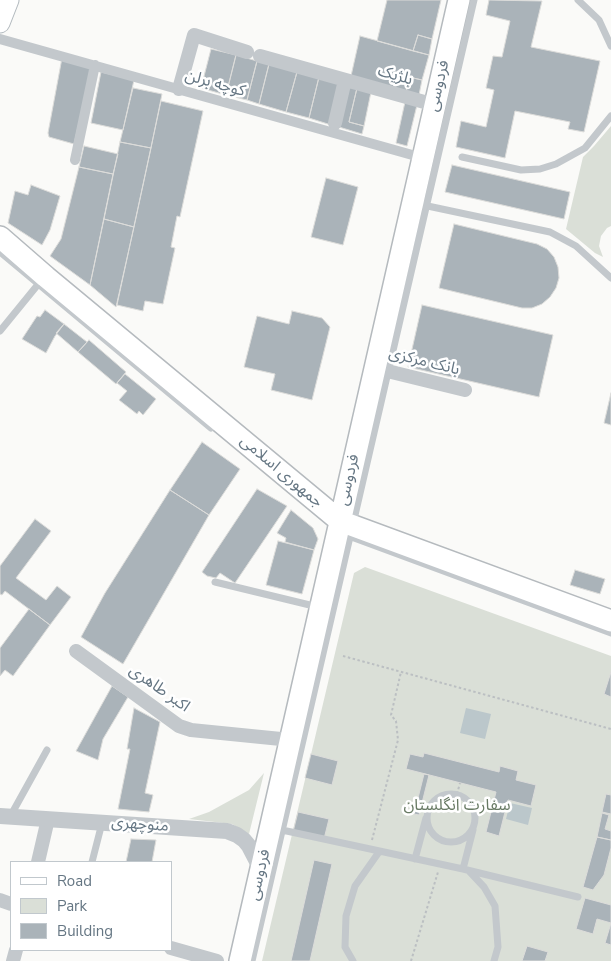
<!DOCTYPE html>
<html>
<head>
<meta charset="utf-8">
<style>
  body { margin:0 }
  #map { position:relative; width:611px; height:961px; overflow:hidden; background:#fafaf8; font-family:"Nunito Sans",sans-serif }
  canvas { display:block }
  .legend { position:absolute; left:10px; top:861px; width:162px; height:90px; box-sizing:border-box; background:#fff; border:1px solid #c1c8cd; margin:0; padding:6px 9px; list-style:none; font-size:15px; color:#657683 }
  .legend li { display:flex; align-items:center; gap:10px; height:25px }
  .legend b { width:25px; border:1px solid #c1c8cd }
</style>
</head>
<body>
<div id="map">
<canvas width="611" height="961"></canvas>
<ul class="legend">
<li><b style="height:6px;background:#fff"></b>Road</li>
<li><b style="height:14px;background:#dadfd7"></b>Park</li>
<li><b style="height:14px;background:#aab3b9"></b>Building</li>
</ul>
</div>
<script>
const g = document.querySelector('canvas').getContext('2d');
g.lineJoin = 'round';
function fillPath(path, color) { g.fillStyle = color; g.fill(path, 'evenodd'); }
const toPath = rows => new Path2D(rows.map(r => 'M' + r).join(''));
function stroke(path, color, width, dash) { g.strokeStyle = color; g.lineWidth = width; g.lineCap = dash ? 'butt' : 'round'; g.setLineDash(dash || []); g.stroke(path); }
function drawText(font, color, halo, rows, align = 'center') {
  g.font = font + ' "Nunito Sans","Noto Sans Arabic",sans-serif'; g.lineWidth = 5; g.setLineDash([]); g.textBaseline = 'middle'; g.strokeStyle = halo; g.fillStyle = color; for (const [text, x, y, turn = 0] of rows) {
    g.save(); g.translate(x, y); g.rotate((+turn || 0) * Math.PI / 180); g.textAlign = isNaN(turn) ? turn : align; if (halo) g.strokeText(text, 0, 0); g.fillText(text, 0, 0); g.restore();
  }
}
fillPath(toPath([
  [611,126,611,226,607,228,601,236,599,246,603,257,595,253,566,229,583,157,594,146],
  [365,567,611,656,611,961,262,961,354,573],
  [264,773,249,834,232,824,189,819,209,812,249,790]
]), '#dadfd7');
fillPath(toPath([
  [466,708,491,714,485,739,460,733],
  [510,803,532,808,528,825,506,819]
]), '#bbc7cb');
const building = toPath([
  [387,0,441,0,432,39,418,35,413,51,377,41,387,0],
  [489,0,542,1,531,47,600,61,584,132,568,129,570,122,515,111,505,158,456,147,461,121,486,127,494,90,486,88,493,56,502,57,510,21,486,15,489,0],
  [418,35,432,39,429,55,413,51,418,35],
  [360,36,429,55,422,80,409,77,406,92,351,76,360,36],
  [211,49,236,55,226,95,201,88,211,49],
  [236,55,257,61,247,100,226,95,236,55],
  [62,58,92,67,74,144,49,137,48,133,62,58],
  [257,61,269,64,259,104,247,100,257,61],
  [269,64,297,72,286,112,259,104,269,64],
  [101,72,134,80,123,130,91,123,101,72],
  [297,72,319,77,309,118,286,112,297,72],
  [319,77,340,83,331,125,309,118,319,77],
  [409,77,422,80,419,95,406,92,409,77],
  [349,86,357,88,349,122,364,126,362,134,339,127,349,86],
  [133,88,162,94,151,148,120,142,133,88],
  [357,88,371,92,364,126,349,122,357,88],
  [161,101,203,111,180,217,177,216,171,247,175,248,163,304,145,301,143,311,117,305,161,101],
  [405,102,417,105,407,146,396,143,405,102],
  [120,142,151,148,134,227,104,219,120,142],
  [84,146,118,154,113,174,79,167,84,146],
  [452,165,570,192,564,219,445,192,452,165],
  [79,167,113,174,90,285,50,256,61,239,79,167],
  [326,178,358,187,343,245,311,237,326,178],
  [31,185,60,196,50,230,42,245,8,223,15,191,28,195,31,185],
  [104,219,134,227,116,307,90,285,104,219],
  [454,224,537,244,547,249,554,257,558,267,559,278,556,288,550,297,542,304,532,308,522,308,439,288,454,224],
  [422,305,553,335,539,397,408,367,422,305],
  [45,310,64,324,55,336,46,353,22,339,37,316,40,317,45,310],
  [292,311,322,318,330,327,312,400,271,390,275,374,244,367,257,316,289,324,292,311],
  [64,324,87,342,78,352,56,333,64,324],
  [89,340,126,372,116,384,78,352,89,340],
  [125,374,156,399,143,415,139,411,137,414,119,400,127,391,117,383,125,374],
  [611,393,611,425,604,423,611,393],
  [202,442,240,469,209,515,170,490,202,442],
  [257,489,287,506,235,583,220,573,216,578,207,576,202,572,257,489],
  [170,490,209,515,123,664,81,637,105,593,170,490],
  [291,510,313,528,318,539,314,550,285,542,286,538,277,533,291,510],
  [35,519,51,531,16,578,46,600,57,586,71,597,50,625,5,591,2,595,0,594,0,566,35,519],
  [278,541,314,550,302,594,266,585,278,541],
  [575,570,605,579,600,594,570,585,575,570],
  [29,609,50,625,13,676,5,670,0,676,0,648,29,609],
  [611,672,611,697,604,694,611,672],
  [112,686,128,697,103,739,98,760,76,751,112,686],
  [134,708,160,722,145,793,153,795,149,812,118,809,130,749,127,749,134,708],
  [424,753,499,772,500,766,518,771,516,780,536,785,531,806,508,800,499,836,486,832,496,792,406,769,410,754,423,757,424,753],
  [311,754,338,761,332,785,305,778,311,754],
  [424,774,429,775,419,815,414,814,424,774],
  [606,794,611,795,611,814,602,812,606,794],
  [298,812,329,819,324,839,293,832,298,812],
  [602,813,609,815,605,829,611,831,611,840,597,837,602,813],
  [597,837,611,840,611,848,604,875,593,890,583,887,597,837],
  [131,839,156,840,152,862,126,862,131,839],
  [314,860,332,864,310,961,291,961,314,860],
  [585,898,611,905,611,945,605,943,611,923,597,919,593,934,576,929,585,898],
  [527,946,548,952,545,961,522,961,527,946]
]);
fillPath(building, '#aab3b9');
stroke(building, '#dcdcda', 1);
const secondary = toPath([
  [0,23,9,0]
]);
const primary = toPath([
  [0,237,46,277,340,521,611,621],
  [240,961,459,0]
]);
stroke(secondary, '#b3babf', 21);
stroke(primary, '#b5babe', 24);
stroke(toPath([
  [343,656,611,729],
  [457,794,460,783],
  [372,840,398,740,396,721,391,715,401,672],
  [411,961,438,872]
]), '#bbbfc2', 2, [2.5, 2.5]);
stroke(toPath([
  [578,0,599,20,611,46],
  [462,157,521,170,540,169,556,164,585,148,611,116],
  [423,205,550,232,576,246,611,278],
  [0,252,211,428],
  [0,331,40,282],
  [346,535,611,633],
  [215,582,318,607],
  '427 818a24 24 0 1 1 48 0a24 24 0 1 1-48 0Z',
  [11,815,47,750],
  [282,830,463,869,578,897],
  [415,859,426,818],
  [92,862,102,823],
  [463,869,473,830],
  [469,871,484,887,495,906,498,947,494,961],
  [252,961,474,0],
  [353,961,345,947,346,916,355,886,379,852]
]), '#c3c8cc', 7);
stroke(toPath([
  [0,39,423,158],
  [75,160,95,65]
]), '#c3c8cc', 10);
stroke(toPath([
  [260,56,435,105],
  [179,89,194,35,247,52],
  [335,123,345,80],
  [375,368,465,390],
  [76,651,179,726,191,730,291,740],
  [38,862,48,819],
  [0,900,11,904],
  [171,948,217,961],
  [13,961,16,950]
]), '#c3c8cc', 14);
stroke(toPath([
  [0,816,227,831,237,835,244,840,249,846,261,869]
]), '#c3c8cc', 16);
stroke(secondary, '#fff', 19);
stroke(primary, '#fff', 21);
drawText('16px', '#657683', '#fff', [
  ["بلژیک",395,76,16],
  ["کوچه برلن",215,84,16],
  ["فردوسی",439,86,-77],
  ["بانک مرکزی",424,362,14],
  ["جمهوری اسلامی",281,472,40],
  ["فردوسی",349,480,-77],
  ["اکبر طاهری",159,689,35],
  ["منوچهری",140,825,4],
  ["فردوسی",260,875,-77]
]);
drawText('16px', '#687a64', '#fff', [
  ["سفارت انگلستان",457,806]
]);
</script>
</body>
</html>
